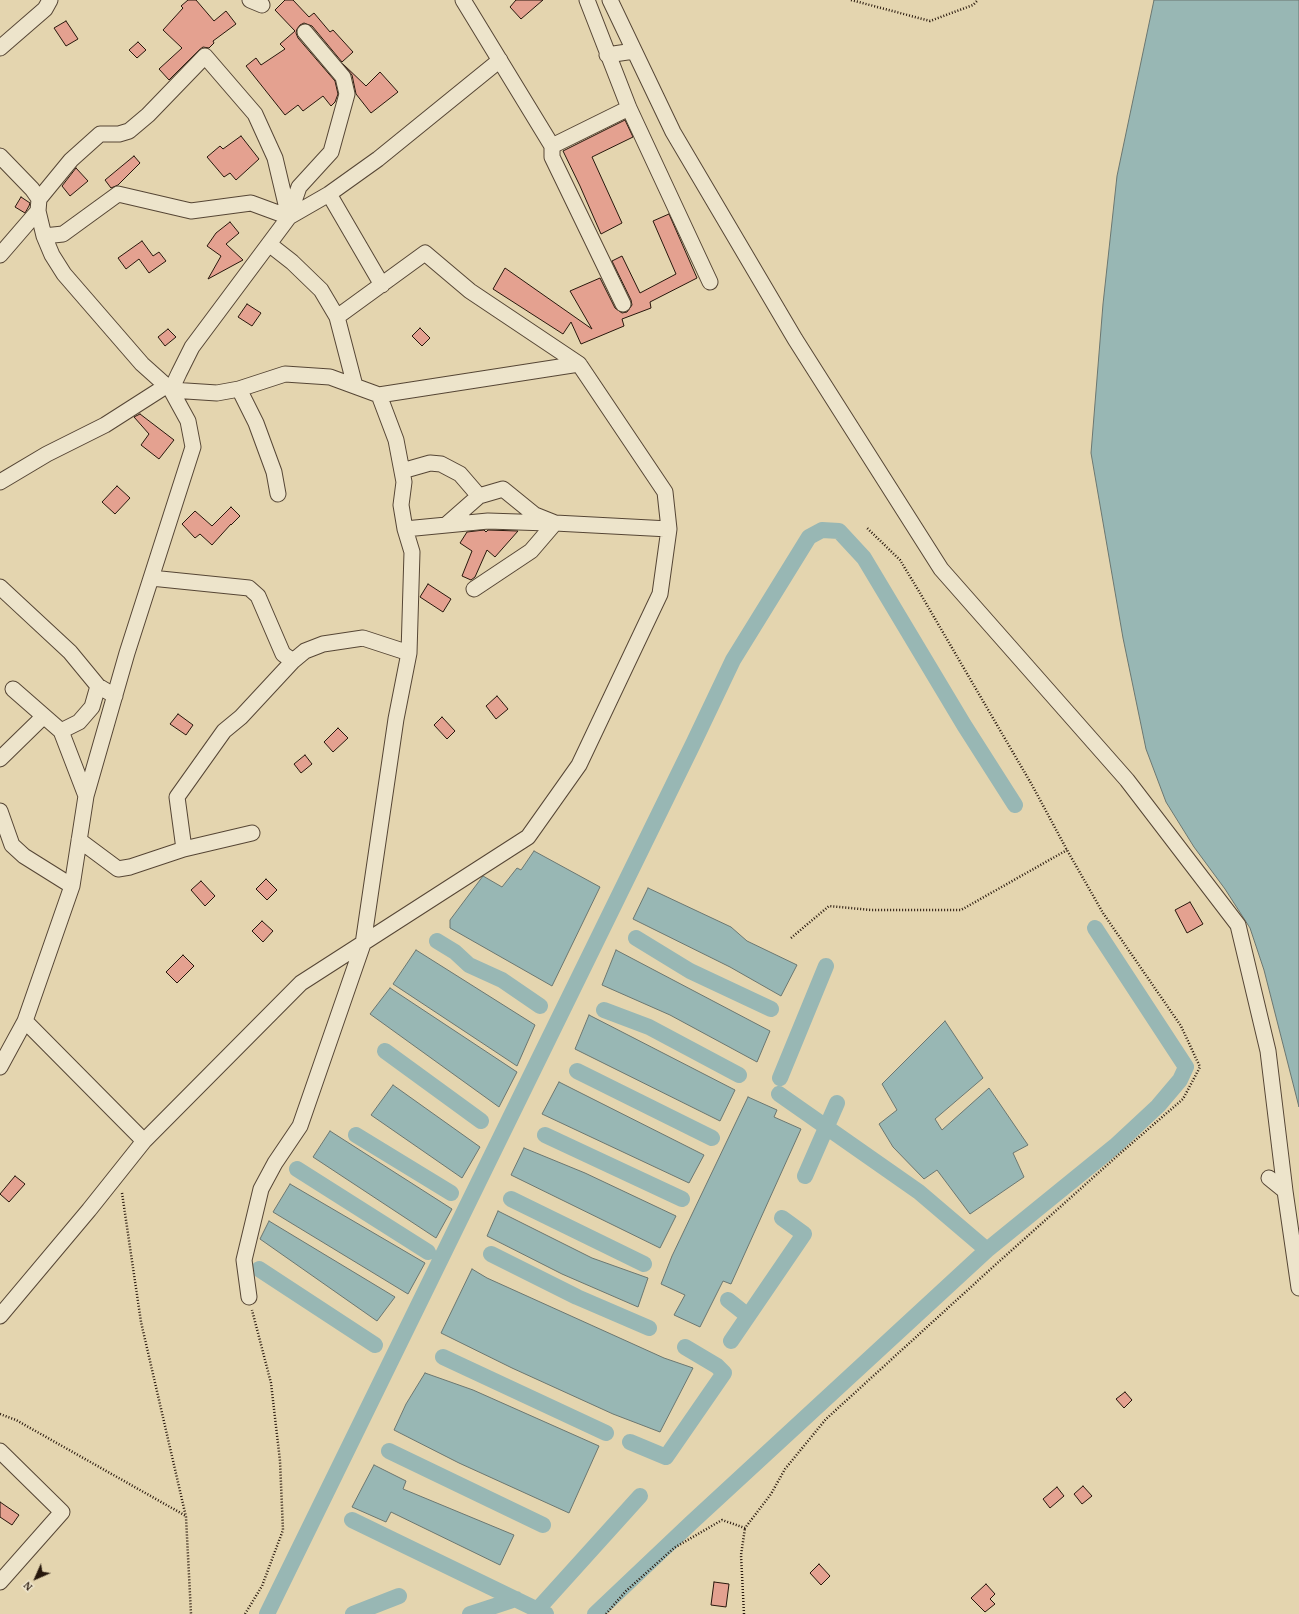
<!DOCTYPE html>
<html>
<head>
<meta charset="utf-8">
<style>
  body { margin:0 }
  #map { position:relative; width:1299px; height:1614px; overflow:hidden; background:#e4d5af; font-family:"Gentium Book Plus",serif }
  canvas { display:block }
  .north { position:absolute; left:16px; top:1558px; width:40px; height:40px; -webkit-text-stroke:3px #ede4cb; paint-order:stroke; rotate:225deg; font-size:11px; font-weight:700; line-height:16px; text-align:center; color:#27170c }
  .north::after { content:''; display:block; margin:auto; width:14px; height:18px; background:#27170c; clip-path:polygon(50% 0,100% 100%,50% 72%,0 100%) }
</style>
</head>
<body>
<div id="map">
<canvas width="1299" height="1614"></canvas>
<div class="north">N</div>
</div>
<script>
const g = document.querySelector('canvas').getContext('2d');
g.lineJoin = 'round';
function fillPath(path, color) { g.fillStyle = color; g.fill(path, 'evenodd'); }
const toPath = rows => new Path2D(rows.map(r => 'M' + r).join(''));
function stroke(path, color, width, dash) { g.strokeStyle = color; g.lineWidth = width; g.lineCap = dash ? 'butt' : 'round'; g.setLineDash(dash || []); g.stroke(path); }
const water = toPath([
  [1154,0,1299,0,1299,1107,1264,970,1250,928,1225,889,1194,847,1166,802,1146,749,1123,638,1091,453,1103,304,1117,176,1154,0],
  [534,851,600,887,552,986,450,928,450,920,483,876,502,887,517,868,521,870,534,851],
  [648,888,731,927,747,941,797,965,781,996,730,967,633,919,648,888],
  [416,950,535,1025,517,1066,393,984,416,950],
  [616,950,770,1031,757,1062,670,1015,602,985,616,950],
  [390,988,517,1072,499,1107,370,1014,390,988],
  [589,1015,735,1090,720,1121,575,1049,589,1015],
  [945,1021,983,1078,935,1119,942,1130,989,1088,1028,1145,1013,1153,1024,1177,970,1214,937,1170,924,1179,893,1147,879,1124,897,1110,882,1084,945,1021],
  [559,1082,704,1155,689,1183,542,1114,559,1082],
  [393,1085,480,1147,462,1178,371,1115,393,1085],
  [748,1097,777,1110,774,1117,801,1129,731,1284,723,1281,700,1327,674,1315,685,1295,661,1284,672,1256,748,1097],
  [330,1131,452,1209,436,1238,313,1157,330,1131],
  [524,1148,585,1173,676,1216,660,1248,511,1175,524,1148],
  [290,1184,425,1263,408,1294,273,1212,290,1184],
  [498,1211,592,1258,648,1278,638,1307,562,1274,487,1236,498,1211],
  [269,1221,395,1297,377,1321,260,1239,269,1221],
  [472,1269,487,1278,664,1358,693,1368,660,1432,613,1414,512,1368,441,1333,472,1269],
  [425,1373,473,1390,599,1446,569,1513,459,1463,394,1430,406,1404,425,1373],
  [374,1465,406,1481,403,1489,514,1535,500,1565,391,1512,386,1522,352,1507,374,1465]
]);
fillPath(water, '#98b7b4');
stroke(water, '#6b7771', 1);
stroke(toPath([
  [636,938,690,971,771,1009],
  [437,941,455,952,469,965,502,980,540,1006],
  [604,1010,649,1027,739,1075],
  [385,1051,481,1121],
  [577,1071,712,1138],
  [780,1078,826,966],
  [356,1135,451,1193],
  [545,1135,682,1199],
  [297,1169,428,1252],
  [805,1176,837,1103],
  [511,1199,644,1264],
  [987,1250,1115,1146,1158,1106,1180,1080,1186,1067,1095,928],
  [491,1254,577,1297,649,1328],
  [259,1269,375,1345],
  [728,1300,748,1316],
  [731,1341,804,1234,782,1218],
  [443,1357,606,1433],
  [630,1442,666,1457,724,1373,717,1366,685,1347],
  [389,1451,543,1525],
  [352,1520,546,1614],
  [537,1610,640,1496],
  [267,1614,694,742,733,660,809,537,822,530,839,531,864,558,964,725,1015,805],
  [353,1614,399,1596],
  [470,1614,516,1599],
  [595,1614,691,1523,987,1250,919,1192,779,1094]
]), '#98b7b4', 16);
const building = toPath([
  [188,0,196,0,214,21,226,11,236,24,213,41,214,43,209,48,203,47,199,50,169,80,159,69,182,48,163,30,183,8,181,6,188,0],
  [285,0,293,0,309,17,314,13,330,32,333,30,353,52,342,62,312,26,304,23,300,25,297,29,296,33,298,38,335,81,338,94,335,102,331,106,323,96,303,111,298,105,285,115,246,66,256,58,261,65,285,49,280,44,295,31,275,10,285,0],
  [516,0,543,0,521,19,510,7,516,0],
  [66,21,78,39,66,46,54,28,66,21],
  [138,42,146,50,137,58,129,50,138,42],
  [343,64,366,86,380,72,398,92,371,113,356,94,352,75,343,64],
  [625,120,633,137,592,157,622,223,601,234,580,186,563,151,625,120],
  [241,136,259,159,236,180,230,173,224,177,207,157,220,146,223,149,241,136],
  [134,156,140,163,118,185,111,188,105,180,134,156],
  [76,168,88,181,70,196,62,186,76,168],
  [21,197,30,203,29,206,25,213,15,207,21,197],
  [669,214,697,278,650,302,651,308,622,319,624,326,581,344,571,322,563,334,493,289,505,268,592,329,570,291,600,278,615,308,622,313,627,312,632,305,631,300,612,261,622,256,640,293,676,274,653,221,669,214],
  [230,222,239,233,226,244,243,260,208,279,221,256,207,246,216,233,230,222],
  [142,241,153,256,159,252,166,261,149,273,139,259,126,269,118,258,142,241],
  [247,304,261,313,252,326,238,317,247,304],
  [420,328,430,338,422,346,412,336,420,328],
  [168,329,176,337,165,346,158,337,168,329],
  [140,414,174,440,159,459,141,445,149,434,134,417,140,414],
  [117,486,130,498,115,514,102,502,117,486],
  [231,507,240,516,231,525,231,524,212,545,200,534,195,538,182,524,195,511,212,526,231,507],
  [484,530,486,532,488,530,518,531,495,557,487,550,475,577,471,580,462,576,472,551,460,543,467,532,484,530],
  [428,584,451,599,443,612,420,597,428,584],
  [497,696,508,709,496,719,486,706,497,696],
  [178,714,193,725,186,735,170,724,178,714],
  [442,717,455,731,447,739,434,725,442,717],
  [338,728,348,738,333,752,324,742,338,728],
  [305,755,312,764,301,773,294,764,305,755],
  [266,879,277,890,267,900,256,889,266,879],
  [201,881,215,896,205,906,191,890,201,881],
  [1190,902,1203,924,1187,933,1175,910,1190,902],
  [262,921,273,931,263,942,252,931,262,921],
  [183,955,194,966,177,983,166,972,183,955],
  [15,1176,25,1184,9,1202,0,1194,15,1176],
  [1125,1392,1132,1400,1124,1408,1116,1399,1125,1392],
  [1083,1486,1092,1496,1082,1504,1074,1494,1083,1486],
  [1057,1487,1064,1496,1050,1508,1043,1499,1057,1487],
  [0,1502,19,1515,12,1525,0,1517,0,1502],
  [819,1564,830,1576,821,1585,810,1573,819,1564],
  [714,1582,729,1584,726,1607,711,1605,714,1582],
  [986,1584,995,1594,990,1599,995,1604,985,1612,971,1598,986,1584]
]);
fillPath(building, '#e4a190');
stroke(building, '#27170c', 1);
const street = toPath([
  [250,0,262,5],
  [463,0,552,146,552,157,623,304],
  [587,0,629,108,710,282],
  [610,0,673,132,795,339,941,569,1127,780,1238,925,1268,1051,1285,1191],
  [0,48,45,9,50,0],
  [607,55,634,51],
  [552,146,629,108],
  [0,156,32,189,39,199,38,211,44,236,52,255,64,274,142,364,171,390,217,393,239,389,285,374,330,377,379,395,579,364],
  [329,194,382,285],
  [39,199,71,160,100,134,119,134,129,131,148,115,205,56,255,114,275,158,289,217],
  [289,216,299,187,331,152,347,94,343,77,305,32],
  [44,236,63,234,118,194,191,211,251,203,289,217],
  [269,244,292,262,321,290,337,317,355,386],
  [0,255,38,211],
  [239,389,256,423,274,472,278,494],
  [402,471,430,463,441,464,460,474,479,496],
  [0,482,47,454,105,425,166,386],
  [446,525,479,496,503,489,535,515,555,523,669,529],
  [405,529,488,521,548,523],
  [151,578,249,588,258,596,283,654,293,661],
  [0,587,70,652,98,686,115,696],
  [474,589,531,551,555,523],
  [13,689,61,731,86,796],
  [61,731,79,722,92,707,98,686],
  [0,759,44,716],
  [0,811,12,845,24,856,72,886],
  [79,840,118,869,130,867,184,849,252,833],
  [184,849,177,797,224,731,241,717,293,661,305,651,323,644,363,638,409,653],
  [25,1021,144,1141],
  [0,1067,25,1021,72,886,86,796,127,653,193,447,188,421,171,390,179,373,192,347,289,217,329,194,378,159,500,60],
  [1269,1178,1285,1191,1299,1288],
  [249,1297,244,1260,261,1189,275,1163,300,1126,363,944,396,719,409,653,412,552,405,529,401,505,404,482,396,440,379,395],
  [0,1316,89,1210,144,1141,301,983,528,837,579,765,660,594,669,529,665,492,579,364,470,291,425,253,337,317],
  [0,1451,62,1512,0,1582]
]);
stroke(street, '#564635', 17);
stroke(toPath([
  [851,0,930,21,973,5,978,0],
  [791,938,829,906,871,910,961,910,1067,850],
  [122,1193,141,1322,186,1517,191,1614],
  [0,1414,16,1420,186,1516],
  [245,1614,262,1586,283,1530,280,1461,271,1383,252,1310],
  [606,1614,626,1591,674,1548,722,1520,745,1528,771,1494,785,1469,826,1419,994,1266,1124,1150,1183,1099,1200,1067,1181,1026,1103,913,1067,850,1032,785,920,593,900,560,866,527],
  [744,1614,741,1555,745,1528]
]), '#27170c', 2.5, [1, 2]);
stroke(street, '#ede4cb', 15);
</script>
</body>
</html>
